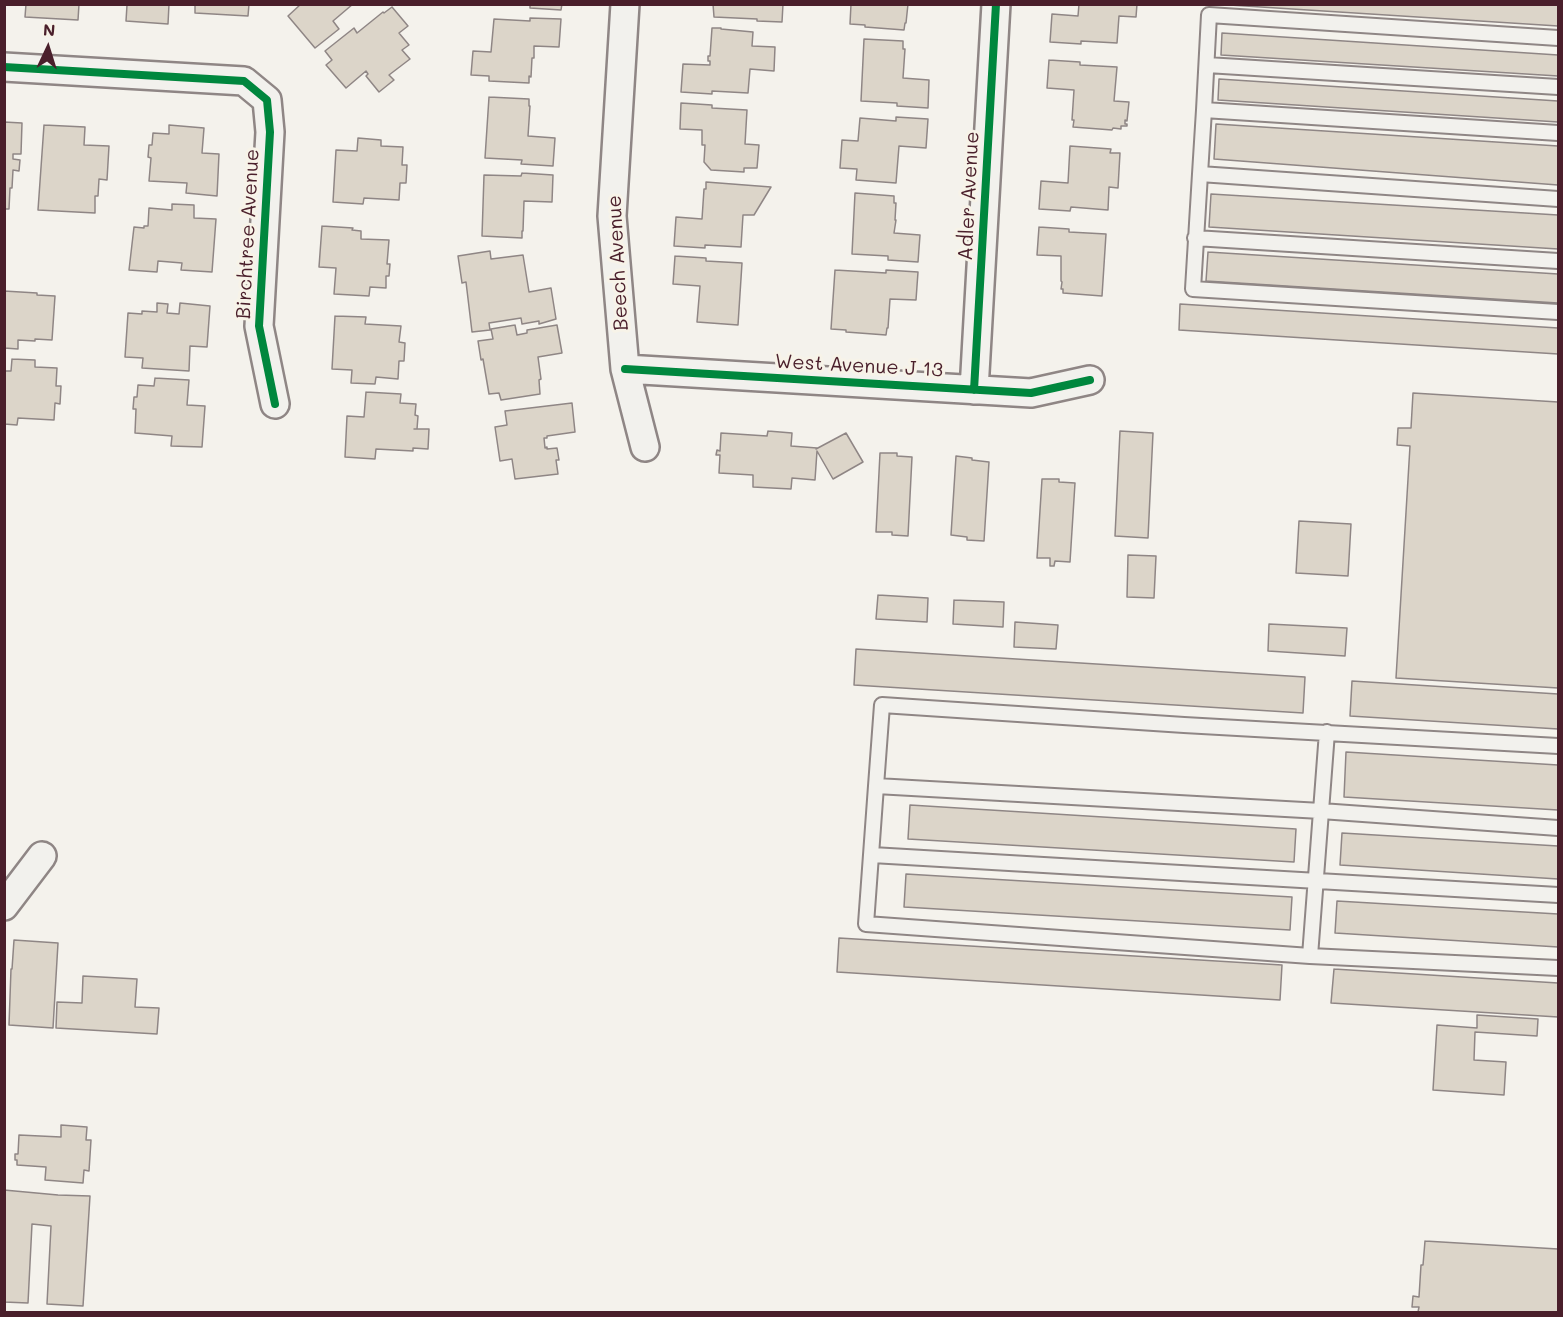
<!DOCTYPE html>
<html>
<head>
<meta charset="utf-8">
<style>
  body { margin:0 }
  #map { position:relative; width:1563px; height:1317px; overflow:hidden; background:#f4f2ec; font-family:Mali,sans-serif }
  canvas { display:block }
  .frame { position:absolute; inset:0; border:6px solid #4a1f2b; pointer-events:none }
  .north { position:absolute; left:18px; top:18px; width:60px; height:60px; -webkit-text-stroke:4px #f7f3e8; paint-order:stroke; rotate:4deg; font-size:16px; font-weight:700; line-height:24px; text-align:center; color:#4a1f2b }
  .north::after { content:''; display:block; margin:auto; width:21px; height:27px; background:#4a1f2b; clip-path:polygon(50% 0,100% 100%,50% 72%,0 100%) }
</style>
</head>
<body>
<div id="map">
<canvas width="1563" height="1317"></canvas>
<div class="frame"></div>
<div class="north">N</div>
</div>
<script>
const g = document.querySelector('canvas').getContext('2d');
g.lineJoin = 'round';
function fillPath(path, color) { g.fillStyle = color; g.fill(path, 'evenodd'); }
const toPath = rows => new Path2D(rows.map(r => 'M' + r).join(''));
function stroke(path, color, width, dash) { g.strokeStyle = color; g.lineWidth = width; g.lineCap = dash ? 'butt' : 'round'; g.setLineDash(dash || []); g.stroke(path); }
function drawText(font, color, halo, rows, align = 'center') {
  g.font = font + ' Mali,sans-serif'; g.lineWidth = 6; g.setLineDash([]); g.textBaseline = 'middle'; g.strokeStyle = halo; g.fillStyle = color; for (const [text, x, y, turn = 0] of rows) {
    g.save(); g.translate(x, y); g.rotate((+turn || 0) * Math.PI / 180); g.textAlign = isNaN(turn) ? turn : align; if (halo) g.strokeText(text, 0, 0); g.fillText(text, 0, 0); g.restore();
  }
}
const building = toPath([
  [26,4,79,4,78,20,25,17,26,4],
  [118,4,169,4,168,24,126,21,127,5,118,4],
  [195,4,249,4,248,16,195,13,195,4],
  [353,4,333,21,339,29,315,48,288,16,301,4,353,4],
  [529,4,562,4,561,10,530,8,530,5,529,4],
  [713,4,783,4,782,22,757,21,757,19,714,17,713,4],
  [851,4,908,4,906,23,905,23,904,30,865,27,865,25,850,24,851,4],
  [1079,4,1137,4,1136,17,1119,16,1117,43,1081,41,1081,44,1050,42,1052,14,1078,16,1079,4],
  [1214,4,1558,4,1558,26,1214,4],
  [392,7,408,26,399,33,409,45,402,50,410,59,389,75,394,80,379,92,366,76,368,74,366,71,346,88,326,65,332,60,325,51,354,28,357,33,383,12,384,13,392,7],
  [530,18,561,19,559,47,534,46,534,58,532,58,531,77,529,76,529,83,489,81,489,76,471,75,473,51,491,52,494,19,530,21,530,18],
  [712,28,721,28,721,29,753,32,752,46,775,47,774,71,750,69,748,93,712,91,712,94,681,92,683,64,710,65,710,61,708,61,708,56,710,56,712,28],
  [1222,33,1558,55,1558,76,1221,55,1222,33],
  [864,39,903,41,903,49,905,49,903,78,929,80,928,108,897,106,897,103,861,101,864,39],
  [1049,60,1080,62,1080,65,1117,67,1114,101,1129,102,1127,121,1125,120,1125,124,1127,124,1127,126,1121,126,1121,129,1113,128,1112,130,1073,127,1074,120,1072,120,1074,90,1047,88,1049,60],
  [1219,79,1558,101,1558,122,1218,100,1219,79],
  [489,97,529,99,529,106,530,106,528,136,555,138,553,166,521,164,522,160,485,158,489,97],
  [681,103,712,105,712,108,747,110,745,144,759,145,757,168,744,168,744,172,711,170,704,162,705,145,702,145,702,130,680,129,681,103],
  [896,117,928,119,926,148,899,146,896,183,856,180,857,169,840,168,842,140,858,141,860,118,896,121,896,117],
  [4,122,22,123,21,154,13,154,13,159,20,160,19,171,13,170,12,188,10,188,9,209,4,209,4,122],
  [1216,124,1558,146,1558,185,1214,159,1216,124],
  [44,125,85,127,84,145,109,146,107,180,99,179,98,196,95,196,95,213,38,210,44,125],
  [169,125,204,128,202,153,219,154,217,196,186,193,187,183,149,181,151,158,148,157,149,145,152,145,153,133,169,134,169,125],
  [358,138,381,140,381,146,403,147,402,165,407,165,406,183,400,183,399,200,364,198,363,204,333,202,336,150,357,151,358,138],
  [1070,146,1111,149,1110,153,1120,153,1118,188,1109,187,1108,210,1071,207,1070,211,1039,209,1041,181,1068,183,1070,146],
  [522,173,553,175,552,202,524,201,523,231,522,231,522,238,482,236,484,175,521,176,522,173],
  [706,182,771,187,754,215,743,215,741,247,705,245,705,248,674,246,676,217,702,219,704,189,706,189,706,182],
  [855,193,894,196,894,203,896,203,895,220,896,220,894,233,920,235,918,262,888,260,888,256,852,254,855,193],
  [1211,194,1558,215,1558,249,1209,227,1211,194],
  [172,204,194,205,194,218,216,219,212,272,181,270,182,263,158,261,157,272,129,270,134,227,144,228,144,226,148,226,149,208,172,210,172,204],
  [322,226,353,228,352,230,361,231,361,239,389,240,387,264,390,264,389,276,386,276,386,288,370,287,369,296,334,294,336,268,319,267,322,226],
  [1039,227,1069,229,1069,232,1106,234,1102,296,1063,293,1063,289,1061,289,1062,282,1061,281,1061,256,1037,255,1039,227],
  [490,251,491,259,523,255,529,292,551,288,556,319,539,324,539,321,522,324,521,318,489,323,490,330,472,332,466,282,462,283,458,256,490,251],
  [1208,252,1558,274,1558,303,1206,281,1208,252],
  [675,256,706,258,706,261,742,263,738,325,697,322,700,286,673,284,675,256],
  [835,270,886,273,886,270,918,272,916,300,890,299,888,328,887,328,886,335,846,332,846,330,831,329,835,270],
  [4,291,37,293,37,295,55,296,52,340,35,339,35,341,18,340,18,349,4,348,4,291],
  [157,303,168,304,167,313,179,314,180,303,210,306,207,347,190,346,189,371,142,368,143,358,125,357,128,313,142,314,142,311,157,312,157,303],
  [1180,304,1558,328,1558,354,1179,330,1180,304],
  [335,316,366,317,365,324,401,326,399,342,405,343,404,361,399,361,398,379,376,377,375,384,351,383,352,370,332,369,335,316],
  [515,325,517,335,527,333,527,330,557,325,562,353,538,357,541,379,539,380,540,394,501,400,499,393,489,394,483,359,481,360,478,341,493,339,491,329,515,325],
  [12,359,35,360,35,367,57,368,56,386,61,386,60,404,55,403,54,420,18,418,17,425,4,424,4,371,11,371,12,359],
  [155,378,189,380,187,405,205,406,202,447,171,446,172,436,135,433,136,409,133,409,134,397,137,397,138,385,154,386,155,378],
  [366,392,401,394,400,403,416,404,415,415,418,416,417,429,414,429,429,429,428,449,413,448,413,451,376,449,375,459,345,457,347,416,364,417,366,392],
  [1413,393,1558,402,1558,688,1396,678,1410,446,1397,445,1398,428,1411,428,1413,393],
  [572,403,575,432,547,436,547,438,544,438,545,448,547,447,547,449,557,448,559,460,556,460,558,474,515,479,512,459,500,461,495,427,507,425,505,411,572,403],
  [768,431,792,433,791,446,817,448,816,449,846,433,863,462,833,479,817,451,815,480,792,478,791,489,753,487,753,475,719,473,720,455,716,455,717,450,720,451,721,433,767,436,768,431],
  [1120,431,1153,433,1148,538,1115,536,1120,431],
  [880,453,897,453,897,456,912,457,908,536,892,535,892,532,876,532,880,453],
  [956,456,972,458,972,460,989,462,984,541,967,540,967,537,951,535,956,456],
  [1042,479,1059,479,1059,482,1075,483,1070,562,1055,561,1054,566,1050,566,1050,558,1037,558,1042,479],
  [1299,521,1351,524,1348,576,1296,573,1299,521],
  [1128,555,1156,556,1154,598,1127,597,1128,555],
  [878,595,928,598,927,622,876,619,878,595],
  [954,600,1004,602,1003,627,953,624,954,600],
  [1015,622,1058,625,1056,649,1014,647,1015,622],
  [1269,624,1347,628,1345,656,1268,651,1269,624],
  [856,649,1305,677,1303,713,854,685,856,649],
  [1352,681,1558,694,1558,729,1350,716,1352,681],
  [1346,752,1558,765,1558,810,1344,797,1346,752],
  [910,805,1296,829,1294,862,908,839,910,805],
  [1342,833,1558,846,1558,879,1340,865,1342,833],
  [906,874,1292,897,1290,930,904,907,906,874],
  [1337,901,1558,914,1558,947,1335,933,1337,901],
  [839,938,1282,965,1280,1000,837,972,839,938],
  [14,940,58,943,53,1028,9,1025,11,969,12,969,14,940],
  [1334,969,1558,983,1558,1017,1331,1003,1334,969],
  [83,976,137,979,135,1007,159,1008,157,1034,56,1028,57,1002,82,1003,83,976],
  [1477,1015,1538,1019,1537,1036,1475,1032,1474,1060,1506,1062,1504,1095,1433,1090,1437,1025,1477,1028,1477,1015],
  [61,1125,87,1127,86,1140,91,1140,89,1171,84,1170,83,1183,45,1180,46,1167,17,1165,17,1160,15,1160,15,1154,18,1154,19,1135,61,1137,61,1125],
  [4,1190,58,1195,90,1196,83,1306,47,1304,51,1226,32,1224,28,1303,4,1302,4,1190],
  [1425,1241,1558,1249,1558,1312,1418,1312,1419,1307,1412,1307,1413,1296,1419,1297,1421,1265,1423,1265,1425,1241]
]);
fillPath(building, '#dcd5c9');
stroke(building, '#8f8685', 1.5);
const lane = toPath([
  [1207,65,1558,87],
  [1204,110,1209,15,1558,38],
  [1558,133,1204,110,1200,174,1558,199],
  [1200,174,1193,289,1558,312],
  [1195,238,1558,261],
  [876,786,882,705,1184,725,1558,746],
  [1558,828,1321,811,876,786,866,924,1310,956,1558,968],
  [872,855,1558,895],
  [1310,956,1327,732]
]);
const street = toPath([
  [625,4,612,216,625,369,645,447],
  [4,67,244,81,267,100,270,132,259,326,275,404],
  [625,369,1031,393,1090,380],
  [974,390,996,4],
  [4,906,42,856]
]);
stroke(lane, '#8f8685', 18);
stroke(street, '#8f8685', 32);
stroke(lane, '#f2f1ed', 14);
stroke(street, '#f2f1ed', 27);
stroke(toPath([
  [4,67,244,81,267,100,270,132,259,326,275,404],
  [625,369,1031,393,1090,380],
  [974,390,996,4]
]), '#00873e', 8);
drawText('20px', '#4a1f2b', '#f7f3e8', [
  ["Adler Avenue",969,196,-87],
  ["Birchtree Avenue",248,234,-87],
  ["Beech Avenue",618,263,-93],
  ["West Avenue J 13",859,366,3]
]);
</script>
</body>
</html>
